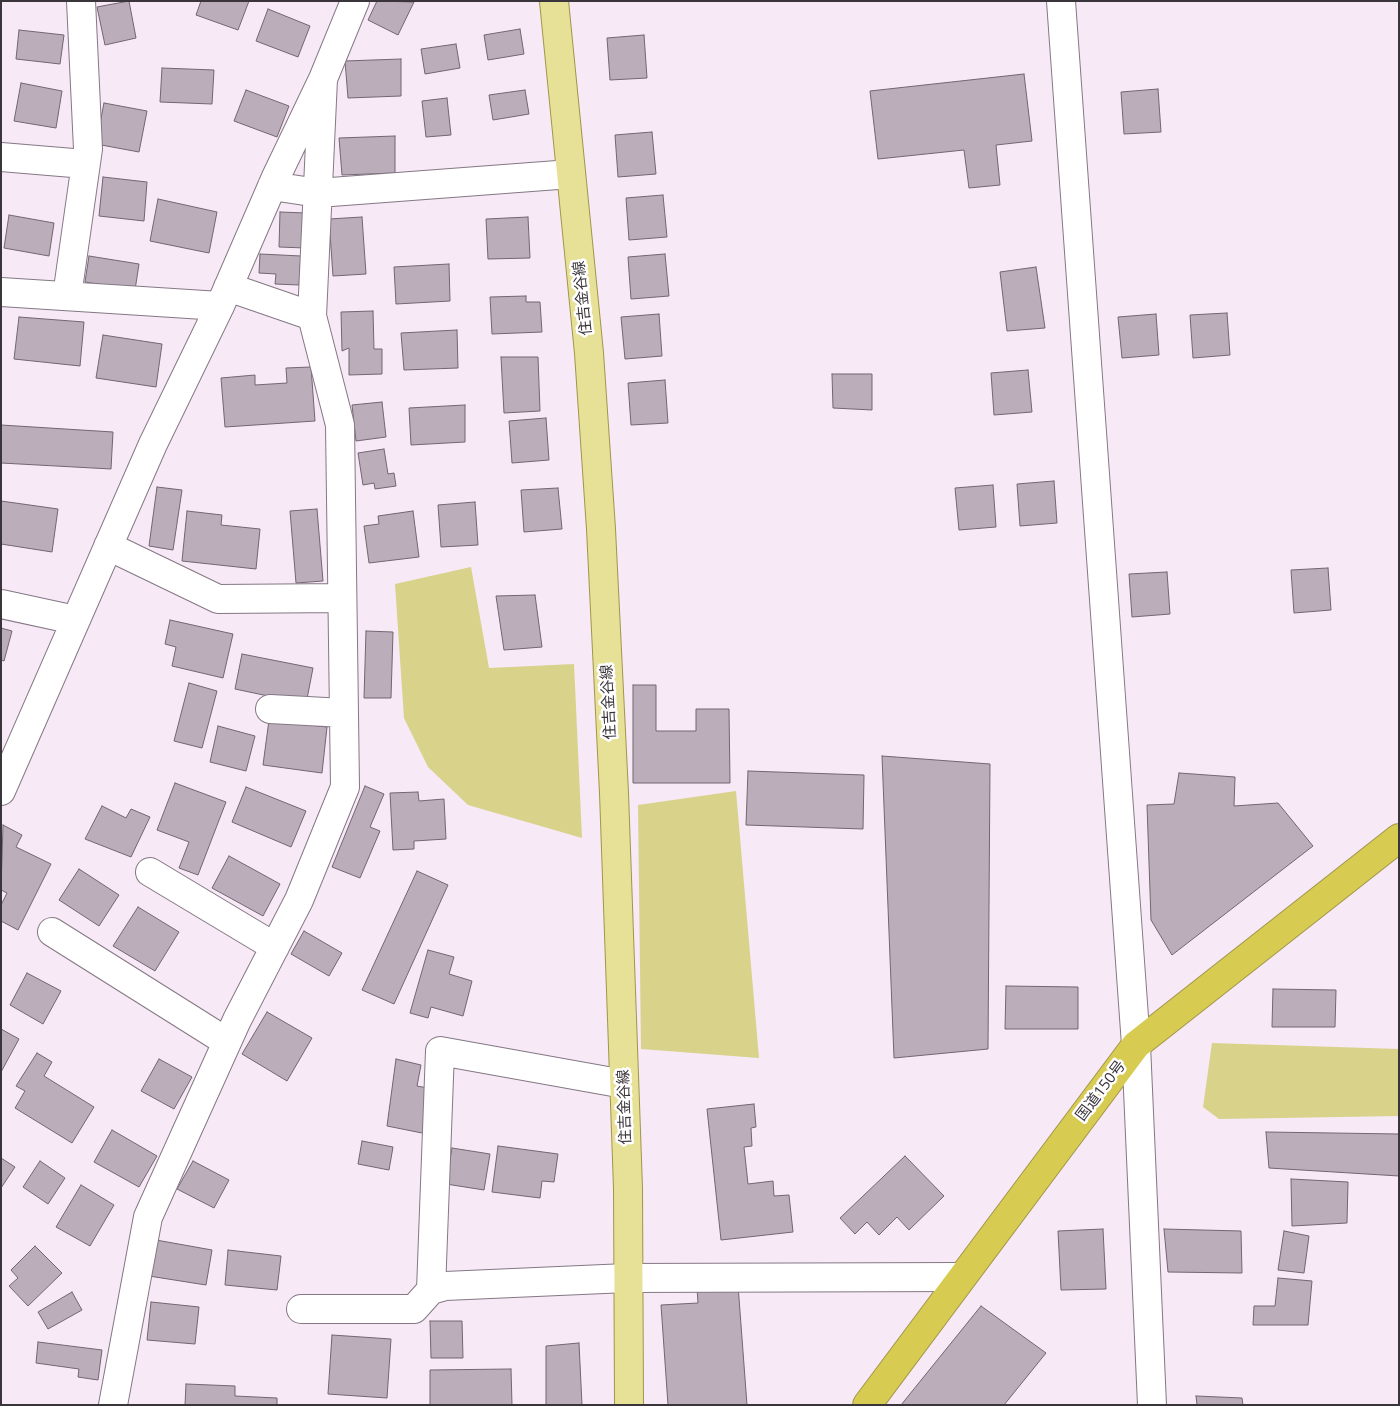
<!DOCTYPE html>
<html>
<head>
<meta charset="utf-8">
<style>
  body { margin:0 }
  #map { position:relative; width:1400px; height:1406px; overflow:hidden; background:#f7e9f6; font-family:"Open Sans",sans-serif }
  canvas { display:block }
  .frame { position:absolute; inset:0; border:2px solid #3a353a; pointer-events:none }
</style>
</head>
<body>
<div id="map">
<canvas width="1400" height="1406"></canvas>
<div class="frame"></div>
</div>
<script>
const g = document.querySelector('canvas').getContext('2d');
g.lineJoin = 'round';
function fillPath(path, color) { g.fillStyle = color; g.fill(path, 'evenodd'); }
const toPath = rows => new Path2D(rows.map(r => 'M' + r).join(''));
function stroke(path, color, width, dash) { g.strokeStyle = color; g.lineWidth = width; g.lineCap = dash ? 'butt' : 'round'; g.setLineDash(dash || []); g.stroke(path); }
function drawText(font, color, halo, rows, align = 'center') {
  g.font = font + ' "Open Sans","Noto Sans JP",sans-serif'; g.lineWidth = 5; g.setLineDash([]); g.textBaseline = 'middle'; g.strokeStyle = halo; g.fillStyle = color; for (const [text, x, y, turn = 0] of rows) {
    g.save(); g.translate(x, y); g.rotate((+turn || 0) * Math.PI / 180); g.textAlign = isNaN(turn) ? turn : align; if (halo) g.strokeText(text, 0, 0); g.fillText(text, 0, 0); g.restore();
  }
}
fillPath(toPath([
  [471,567,489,668,574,664,582,838,468,805,428,767,404,718,395,584],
  [736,791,759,1058,641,1049,638,805],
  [1212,1043,1399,1049,1399,1116,1219,1119,1203,1107]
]), '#d8d28b');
const building = toPath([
  [129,1,136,38,105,45,97,7,129,1],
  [201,1,249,1,238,30,196,15,201,1],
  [377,1,414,2,398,35,368,20,377,1],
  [268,9,310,26,298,57,256,41,268,9],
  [520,29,524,54,488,60,484,35,520,29],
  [19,30,64,35,60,64,16,59,19,30],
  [644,35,647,78,610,80,607,38,644,35],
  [456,44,460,68,425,74,421,49,456,44],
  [401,59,401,96,348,98,345,61,401,59],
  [162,68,214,70,212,104,160,102,162,68],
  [1024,74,1032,141,996,145,1000,185,969,188,964,150,878,159,870,91,1024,74],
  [21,83,62,91,56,128,14,121,21,83],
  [1158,89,1161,132,1124,134,1121,92,1158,89],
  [246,90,289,106,277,137,234,121,246,90],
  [525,90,529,114,493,120,489,95,525,90],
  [447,98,451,135,426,137,422,101,447,98],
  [104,103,147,111,139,152,96,144,104,103],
  [652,132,656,174,618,177,615,135,652,132],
  [395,136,395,173,342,175,339,138,395,136],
  [103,177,147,182,144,221,99,216,103,177],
  [663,195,667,237,629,240,626,198,663,195],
  [158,199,217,212,209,253,150,241,158,199],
  [280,212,306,213,305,248,279,247,280,212],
  [9,215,54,223,49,256,4,248,9,215],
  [362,217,366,274,333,276,329,219,362,217],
  [528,217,530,258,488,259,486,219,528,217],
  [260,254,301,256,299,285,275,284,276,274,259,273,260,254],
  [665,254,669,296,631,299,628,257,665,254],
  [89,256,139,264,135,290,85,282,89,256],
  [449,264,450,301,396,304,394,267,449,264],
  [1036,267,1045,328,1007,331,1000,272,1036,267],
  [526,296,526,302,540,302,542,332,492,334,490,297,526,296],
  [373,311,374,349,382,349,382,374,349,375,349,348,342,351,341,312,373,311],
  [1227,313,1230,355,1193,358,1190,315,1227,313],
  [659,314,662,356,625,359,621,317,659,314],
  [1156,314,1159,355,1122,358,1118,317,1156,314],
  [19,317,84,322,80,366,14,359,19,317],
  [457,330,458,368,404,370,401,333,457,330],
  [103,335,162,344,156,387,96,378,103,335],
  [501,357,538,357,540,411,504,413,501,357],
  [311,367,315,421,225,427,221,378,255,375,255,385,287,383,286,368,311,367],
  [1028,370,1032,412,994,415,991,373,1028,370],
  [832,374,872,374,872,410,833,408,832,374],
  [665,380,668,423,631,425,628,383,665,380],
  [382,402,386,437,356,441,352,405,382,402],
  [465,405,465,442,411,445,409,408,465,405],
  [546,418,549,460,512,463,509,421,546,418],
  [1,425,113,432,111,469,1,463,1,425],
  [384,449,388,474,394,473,396,486,375,489,374,483,363,485,358,453,384,449],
  [1054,481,1057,523,1020,526,1017,484,1054,481],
  [993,485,996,527,959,530,955,488,993,485],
  [157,487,182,490,173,550,149,546,157,487],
  [558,488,562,529,524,532,521,490,558,488],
  [1,501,58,509,52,552,1,544,1,501],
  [475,502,478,545,441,547,438,505,475,502],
  [317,509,323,581,296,583,290,511,317,509],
  [187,511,222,515,221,525,260,529,256,569,182,561,187,511],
  [413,511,419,557,369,563,364,526,379,524,378,516,413,511],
  [1328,568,1331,610,1294,613,1291,570,1328,568],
  [1167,572,1170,614,1132,617,1129,574,1167,572],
  [535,595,542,647,504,650,496,596,535,595],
  [170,620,233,634,223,678,172,666,176,647,165,644,170,620],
  [1,628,12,631,4,661,1,660,1,628],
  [366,631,393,632,391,698,364,698,366,631],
  [242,654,313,668,306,704,235,689,242,654],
  [189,683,217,691,202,748,174,741,189,683],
  [633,685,656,685,656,731,696,731,696,709,729,709,730,783,633,783,633,685],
  [269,720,327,727,322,773,263,765,269,720],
  [218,726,255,736,246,771,210,762,218,726],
  [882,756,990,764,988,1049,894,1058,882,756],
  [748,771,864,775,863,829,746,825,748,771],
  [1179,773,1235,777,1234,806,1278,803,1313,846,1172,955,1151,920,1147,805,1174,804,1179,773],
  [175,783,226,802,198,875,179,868,189,842,157,830,175,783],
  [365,786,384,794,370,827,380,831,360,878,332,867,365,786],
  [246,787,306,811,291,847,232,822,246,787],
  [418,792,419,801,444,799,446,839,414,841,414,849,393,850,390,793,418,792],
  [102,806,126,818,131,809,150,817,131,857,85,839,102,806],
  [3,825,22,835,16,847,51,864,18,930,1,921,1,905,7,893,1,890,3,825],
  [229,856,280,884,263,916,212,888,229,856],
  [79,869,119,895,99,926,59,900,79,869],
  [417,871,448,885,394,1004,362,990,417,871],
  [138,907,179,932,155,971,113,946,138,907],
  [304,931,342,953,329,976,291,954,304,931],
  [428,950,454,957,449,974,472,981,463,1016,431,1007,428,1018,410,1013,428,950],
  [27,973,61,991,43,1024,10,1005,27,973],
  [1006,986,1078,987,1078,1029,1005,1029,1006,986],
  [1273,989,1336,990,1335,1027,1272,1027,1273,989],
  [267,1012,312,1038,287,1081,242,1054,267,1012],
  [1,1029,19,1039,1,1072,1,1029],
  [37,1053,52,1062,44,1076,94,1107,72,1143,15,1108,25,1091,16,1086,37,1053],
  [159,1059,192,1077,174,1109,141,1091,159,1059],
  [396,1059,421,1065,417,1086,433,1089,427,1134,387,1126,396,1059],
  [754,1104,756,1127,751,1128,752,1146,744,1147,748,1184,773,1181,774,1196,789,1195,793,1232,721,1240,707,1109,754,1104],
  [112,1130,157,1156,139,1187,94,1162,112,1130],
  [1266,1132,1399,1134,1399,1176,1269,1168,1266,1132],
  [362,1141,393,1147,389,1170,358,1164,362,1141],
  [498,1146,558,1154,554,1182,542,1181,540,1198,492,1192,498,1146],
  [452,1148,490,1154,484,1190,446,1184,452,1148],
  [905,1156,944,1196,909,1230,897,1217,879,1235,867,1222,855,1234,840,1218,905,1156],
  [1,1158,15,1167,1,1188,1,1158],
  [40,1161,65,1178,48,1204,23,1187,40,1161],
  [193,1161,229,1180,214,1208,177,1189,193,1161],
  [1291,1179,1348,1182,1347,1223,1292,1226,1291,1179],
  [81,1185,114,1205,90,1246,56,1227,81,1185],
  [1103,1229,1106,1289,1061,1290,1058,1231,1103,1229],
  [1164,1229,1241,1231,1242,1273,1168,1272,1164,1229],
  [1284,1231,1309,1236,1304,1273,1278,1270,1284,1231],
  [156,1240,212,1250,206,1285,149,1276,156,1240],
  [35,1246,62,1273,28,1306,9,1286,18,1278,11,1270,35,1246],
  [228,1250,281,1256,277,1290,225,1285,228,1250],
  [1278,1278,1312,1281,1308,1325,1253,1325,1254,1306,1275,1306,1278,1278],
  [738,1285,747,1405,668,1405,661,1305,698,1303,697,1288,738,1285],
  [72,1292,82,1310,48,1329,38,1312,72,1292],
  [151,1302,199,1307,195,1344,147,1340,151,1302],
  [981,1306,1046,1353,1004,1405,901,1405,981,1306],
  [430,1321,462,1321,463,1358,431,1358,430,1321],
  [332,1335,391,1339,387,1398,328,1394,332,1335],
  [38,1342,102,1350,98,1380,78,1377,79,1369,36,1363,38,1342],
  [579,1343,582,1405,546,1405,546,1346,579,1343],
  [511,1369,512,1405,430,1405,430,1370,511,1369],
  [186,1384,235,1386,235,1396,277,1398,277,1405,185,1405,186,1384],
  [1196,1396,1242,1398,1243,1405,1197,1405,1196,1396]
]);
fillPath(building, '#bbaeba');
stroke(building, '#726671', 1);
const minor = toPath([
  [1061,1,1136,1045,1152,1405],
  [1,157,85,164],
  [272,186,318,193,571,174],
  [228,287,312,316],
  [1,292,220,306],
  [67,296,88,149,81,1],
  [108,546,218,599,342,598],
  [1,604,75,620],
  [270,709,344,713],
  [1,791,153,444,220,306,276,177,323,79,355,1],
  [150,872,275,947],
  [52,932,227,1042],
  [624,1084,440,1051,431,1290,445,1286,627,1278,962,1277],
  [301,1309,414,1309,431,1290],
  [113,1405,148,1217,237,1020,299,900,345,787,340,425,312,316,323,79]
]);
const major = toPath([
  [554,1,589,353,601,529,614,793,628,1188,629,1405]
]);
const highway = toPath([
  [867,1405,1136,1045,1399,838]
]);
stroke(minor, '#847884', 30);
stroke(major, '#a0964a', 30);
stroke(highway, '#a0964a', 30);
stroke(minor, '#fff', 28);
stroke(major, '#e7e097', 28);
stroke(highway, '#d7cb52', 28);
drawText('15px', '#3a353a', '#fff', [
  ["住吉金谷線",583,298,-96],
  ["住吉金谷線",609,702,-93],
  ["国道150号",1101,1091,-53],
  ["住吉金谷線",625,1107,-92]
]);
</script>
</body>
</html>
